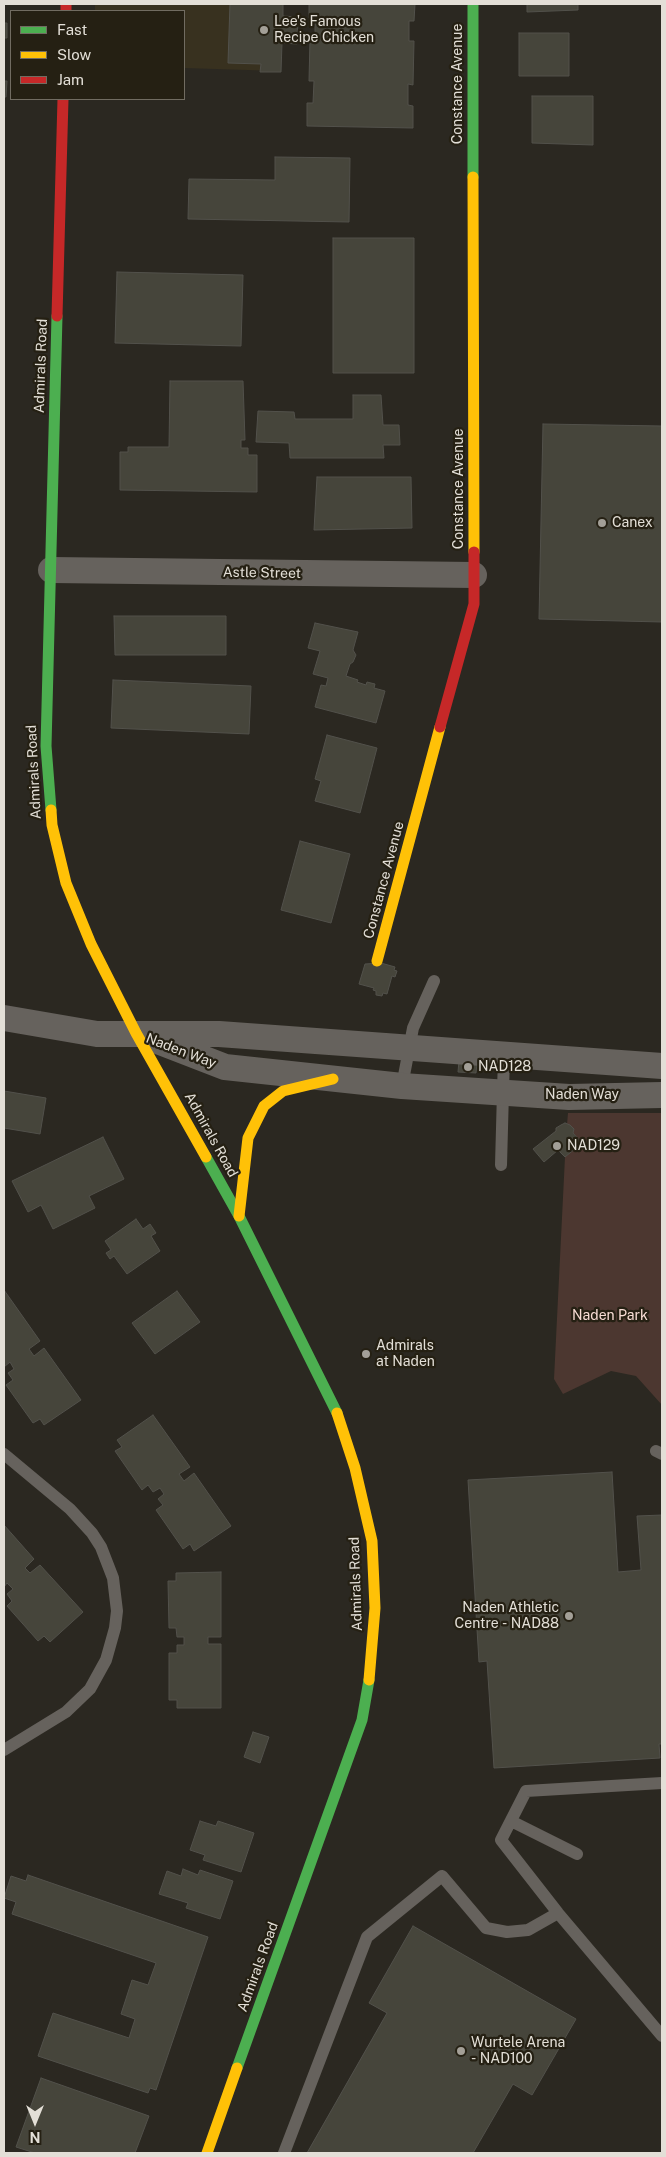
<!DOCTYPE html>
<html>
<head>
<meta charset="utf-8">
<style>
  body { margin:0 }
  #map { position:relative; width:666px; height:2157px; overflow:hidden; background:#2b2821; font-family:"Public Sans",sans-serif }
  canvas { display:block }
  .frame { position:absolute; inset:0; border:5px solid #e3dfd7; pointer-events:none }
  .legend { position:absolute; left:10px; top:10px; width:175px; height:90px; box-sizing:border-box; background:#252013; border:1px solid #716c61; margin:0; padding:6px 9px; list-style:none; font-size:15px; color:#e3dfd7 }
  .legend li { display:flex; align-items:center; gap:10px; height:25px }
  .legend b { width:25px; border:1px solid #716c61 }
  .north { position:absolute; left:10px; top:2097px; width:50px; height:50px; -webkit-text-stroke:4px #252013; paint-order:stroke; rotate:180deg; font-size:14px; font-weight:700; line-height:20px; text-align:center; color:#e3dfd7 }
  .north::after { content:''; display:block; margin:auto; width:18px; height:22px; background:#e3dfd7; clip-path:polygon(50% 0,100% 100%,50% 72%,0 100%) }
</style>
</head>
<body>
<div id="map">
<canvas width="666" height="2157"></canvas>
<div class="frame"></div>
<ul class="legend">
<li><b style="height:6px;background:#4caf50"></b>Fast</li>
<li><b style="height:6px;background:#ffc107"></b>Slow</li>
<li><b style="height:6px;background:#c62828"></b>Jam</li>
</ul>
<div class="north">N</div>
</div>
<script>
const g = document.querySelector('canvas').getContext('2d');
g.lineJoin = 'round';
function fillPath(path, color) { g.fillStyle = color; g.fill(path, 'evenodd'); }
const toPath = rows => new Path2D(rows.map(r => 'M' + r).join(''));
function stroke(path, color, width, dash) { g.strokeStyle = color; g.lineWidth = width; g.lineCap = dash ? 'butt' : 'round'; g.setLineDash(dash || []); g.stroke(path); }
function drawText(font, color, halo, rows, align = 'center') {
  g.font = font + ' "Public Sans",sans-serif'; g.lineWidth = 4.5; g.setLineDash([]); g.textBaseline = 'middle'; g.strokeStyle = halo; g.fillStyle = color; for (const [text, x, y, turn = 0] of rows) {
    g.save(); g.translate(x, y); g.rotate((+turn || 0) * Math.PI / 180); g.textAlign = isNaN(turn) ? turn : align; if (halo) g.strokeText(text, 0, 0); g.fillText(text, 0, 0); g.restore();
  }
}
fillPath(toPath([
  [95,4,280,4,279,71,184,68,184,11,95,11]
]), '#38311f');
fillPath(toPath([
  [568,1113,662,1113,662,1405,636,1376,611,1371,563,1394,554,1379,565,1157,582,1143,573,1133,574,1129,570,1125,567,1125]
]), '#4c3730');
const building = toPath([
  [230,4,283,4,283,16,298,17,297,44,282,43,281,72,260,72,261,64,228,63,230,4],
  [309,4,415,4,414,21,409,21,409,41,414,41,413,85,408,84,408,105,413,106,413,128,307,126,307,103,313,103,314,81,309,81,310,39,315,39,315,18,309,18,309,4],
  [527,4,578,4,578,10,527,12,527,4],
  [4,23,7,23,7,38,4,38,4,23],
  [519,33,569,33,569,76,519,76,519,33],
  [4,81,7,81,6,97,4,97,4,81],
  [532,96,593,96,593,145,532,143,532,96],
  [275,157,350,158,349,222,188,219,189,179,275,180,275,157],
  [333,238,414,238,414,373,333,373,333,238],
  [117,272,243,275,241,346,115,343,117,272],
  [170,381,243,381,245,440,241,440,241,448,248,448,248,455,257,455,257,492,120,490,120,452,128,452,128,447,169,447,170,381],
  [353,395,381,395,383,425,399,425,400,445,383,445,384,458,290,458,289,443,256,442,258,411,294,412,295,419,353,419,353,395],
  [543,424,662,426,662,622,539,619,543,424],
  [317,477,411,477,412,528,314,530,317,477],
  [114,616,226,616,226,655,115,655,114,616],
  [315,623,358,632,353,650,356,655,353,662,350,664,346,676,358,680,357,682,366,685,367,682,375,684,374,688,385,691,376,723,315,707,321,685,326,686,328,678,313,674,320,651,308,648,315,623],
  [113,680,251,686,249,734,111,728,113,680],
  [327,735,377,748,360,813,315,801,321,781,315,779,327,735],
  [300,841,350,854,331,923,281,910,300,841],
  [381,963,395,967,394,970,397,971,395,977,392,976,387,994,383,993,382,996,376,995,376,991,373,990,374,988,359,984,365,964,381,963],
  [459,1061,477,1063,476,1073,458,1072,459,1061],
  [4,1091,46,1098,40,1134,4,1128,4,1091],
  [565,1123,570,1125,574,1129,573,1133,582,1143,565,1157,558,1150,544,1162,533,1149,556,1131,556,1128,561,1125,565,1123],
  [103,1137,124,1179,89,1196,95,1208,53,1229,41,1205,28,1212,12,1181,103,1137],
  [136,1219,143,1229,150,1224,156,1233,151,1236,160,1251,127,1274,114,1256,110,1259,106,1253,111,1250,105,1241,136,1219],
  [4,1290,40,1341,29,1349,34,1356,44,1348,81,1400,44,1425,40,1419,33,1423,6,1385,13,1380,8,1373,14,1369,10,1362,4,1367,4,1290],
  [177,1291,200,1322,155,1354,132,1323,177,1291],
  [153,1415,190,1467,179,1474,184,1481,194,1473,231,1526,194,1551,190,1544,183,1549,156,1510,163,1505,158,1499,164,1494,160,1488,153,1492,148,1485,142,1490,115,1451,122,1447,117,1440,153,1415],
  [612,1472,618,1572,641,1570,637,1516,662,1515,662,1744,659,1744,660,1758,494,1768,487,1661,479,1662,468,1480,612,1472],
  [4,1525,34,1559,25,1568,30,1573,40,1565,83,1612,50,1642,44,1636,38,1641,7,1606,12,1601,7,1594,13,1589,7,1583,4,1587,4,1525],
  [221,1572,221,1637,208,1637,208,1644,221,1644,221,1708,177,1708,177,1700,169,1700,169,1653,177,1653,177,1645,184,1645,184,1637,177,1637,176,1628,169,1628,168,1581,176,1581,176,1573,221,1572],
  [253,1732,269,1737,260,1763,244,1757,253,1732],
  [200,1821,216,1826,218,1821,254,1833,241,1872,203,1860,205,1855,190,1850,200,1821],
  [183,1869,198,1875,200,1870,233,1881,220,1919,186,1908,188,1903,159,1894,167,1871,181,1876,183,1869],
  [28,1875,208,1937,156,2090,150,2088,148,2093,38,2056,53,2013,129,2038,135,2019,121,2014,132,1980,148,1985,156,1963,12,1914,16,1902,4,1898,11,1876,26,1881,28,1875],
  [413,1926,576,2019,532,2095,513,2084,473,2153,307,2153,387,2013,369,2003,413,1926],
  [41,2078,149,2116,135,2153,35,2153,16,2147,41,2078]
]);
fillPath(building, '#46453b');
stroke(building, '#52514b', 1);
stroke(toPath([
  [402,1086,413,1028,434,981],
  [501,1165,504,1055],
  [656,1451,662,1454],
  [4,1454,70,1509,92,1533,101,1547,113,1578,117,1611,115,1628,106,1660,90,1689,66,1712,4,1750],
  [662,1783,526,1791,501,1840,558,1913,662,2036],
  [511,1821,577,1854],
  [284,2153,367,1937,442,1876,486,1928,507,1932,528,1930,558,1913]
]), '#66625d', 12);
stroke(toPath([
  [51,570,474,575],
  [4,1018,97,1034,219,1034,662,1066],
  [150,1038,225,1067,402,1086,569,1097,662,1095]
]), '#66625d', 26);
stroke(toPath([
  [473,4,473,177],
  [51,810,46,746,57,316],
  [206,1157,239,1216,337,1413],
  [237,2068,362,1720,369,1680]
]), '#4caf50', 11);
stroke(toPath([
  [473,177,474,552],
  [51,810,52,825,66,883,91,944,136,1033,206,1157],
  [377,961,440,727],
  [239,1216,248,1138,264,1106,283,1091,333,1079],
  [337,1413,355,1468,372,1541,375,1608,369,1680],
  [207,2153,237,2068]
]), '#ffc107', 11);
stroke(toPath([
  [66,4,66,11],
  [57,316,63,99],
  [440,727,474,604,474,552]
]), '#c62828', 11);
for (const [x, y, r, color] of [
  [264,30,5,"#a39f97"],
  [602,523,5,"#a39f97"],
  [468,1067,5,"#a39f97"],
  [557,1146,5,"#a39f97"],
  [366,1354,5,"#a39f97"],
  [569,1616,5,"#a39f97"],
  [461,2051,5,"#a39f97"]
]) { const dot = new Path2D(); dot.arc(x, y, r, 0, 2 * Math.PI); g.fillStyle = color; g.fill(dot); stroke(dot, '#252013', 2); }
drawText('14px', '#e3dfd7', '#252013', [
  ["Lee's Famous",274,22],
  ["Recipe Chicken",274,38],
  ["Canex",612,523],
  ["NAD128",478,1067],
  ["NAD129",567,1146],
  ["Admirals",376,1346],
  ["at Naden",376,1362],
  ["Naden Athletic",559,1608,"right"],
  ["Centre - NAD88",559,1624,"right"],
  ["Wurtele Arena",471,2043],
  ["- NAD100",471,2059]
], 'left');
drawText('14px', '#e3dfd7', '#252013', [
  ["Constance Avenue",458,84,-90],
  ["Admirals Road",41,366,-88],
  ["Constance Avenue",459,489,-90],
  ["Astle Street",262,573,1],
  ["Admirals Road",34,772,-93],
  ["Constance Avenue",384,880,-75],
  ["Naden Way",181,1051,21],
  ["Naden Way",582,1095],
  ["Admirals Road",211,1135,61],
  ["Admirals Road",356,1584,-92],
  ["Admirals Road",258,1967,-70]
]);
drawText('14px', '#f8ddd5', '#252013', [
  ["Naden Park",610,1316]
]);
</script>
</body>
</html>
